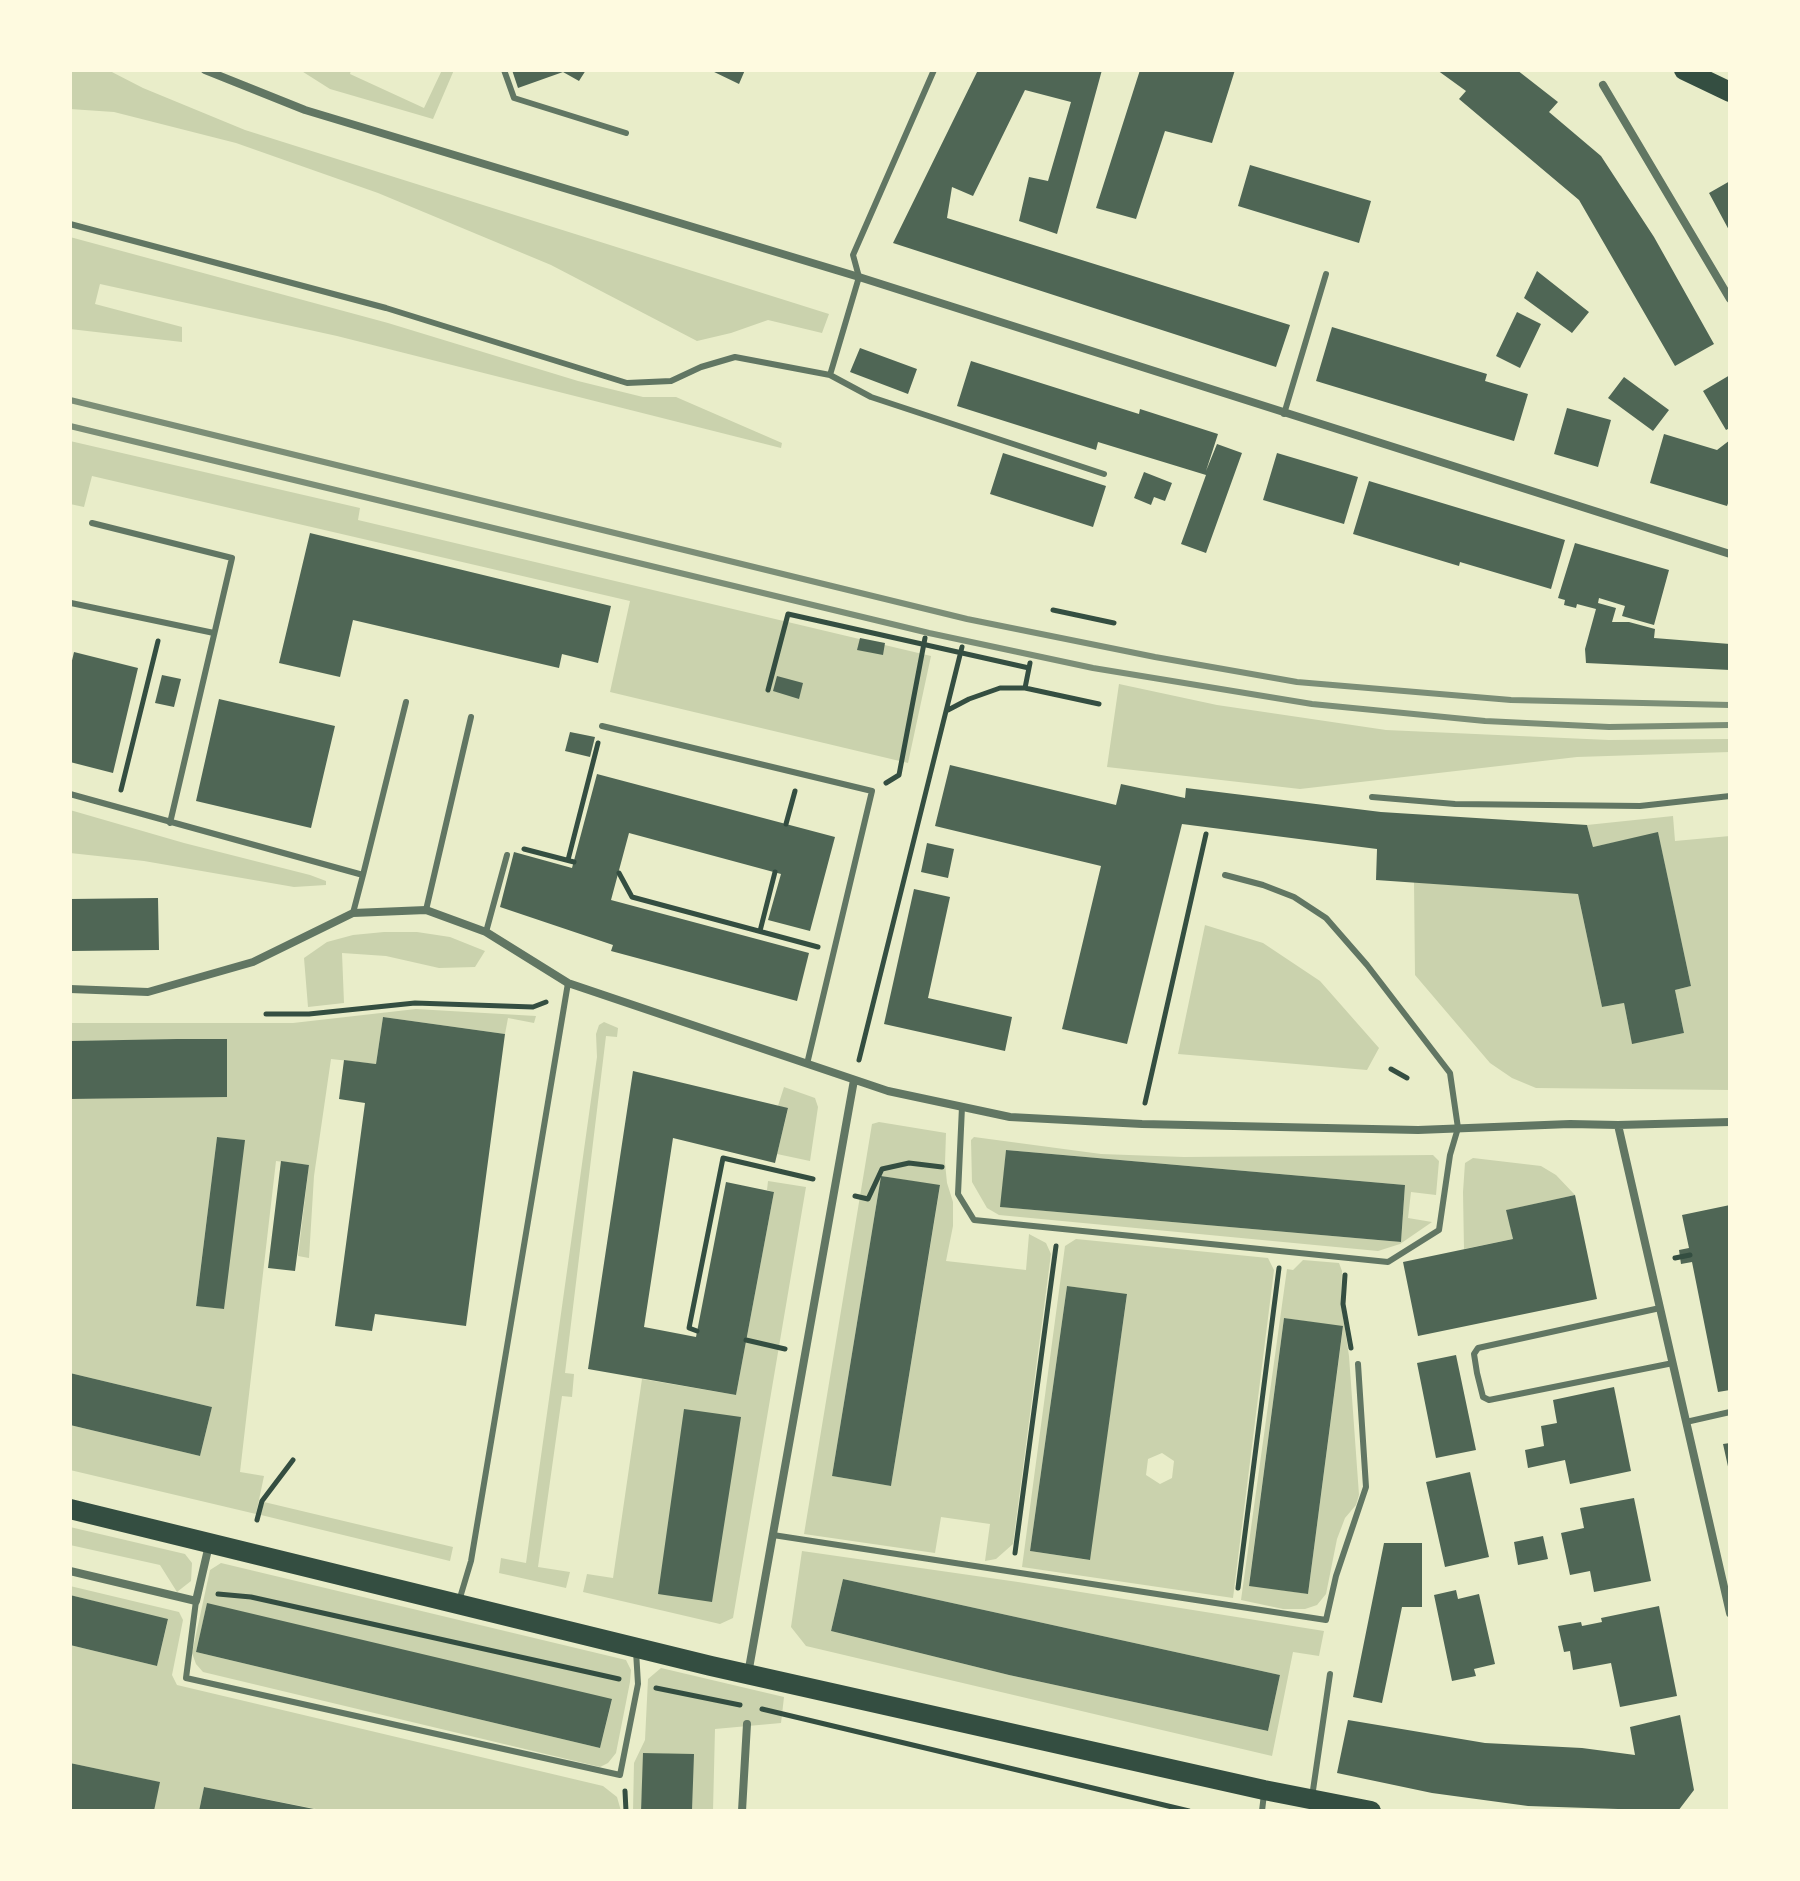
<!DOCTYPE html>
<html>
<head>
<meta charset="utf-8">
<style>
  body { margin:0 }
  #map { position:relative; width:1800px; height:1881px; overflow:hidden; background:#e9edc9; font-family:"Nunito Sans",sans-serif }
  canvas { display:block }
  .frame { position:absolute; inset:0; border:72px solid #fefae0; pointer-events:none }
</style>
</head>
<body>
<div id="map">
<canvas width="1800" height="1881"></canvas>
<div class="frame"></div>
</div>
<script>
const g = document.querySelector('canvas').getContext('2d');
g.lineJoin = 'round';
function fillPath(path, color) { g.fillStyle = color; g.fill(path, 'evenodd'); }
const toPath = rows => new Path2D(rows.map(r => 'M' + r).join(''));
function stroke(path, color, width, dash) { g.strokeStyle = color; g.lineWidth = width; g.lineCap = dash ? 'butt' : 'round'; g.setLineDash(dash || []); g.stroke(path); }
fillPath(toPath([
  [70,70,108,70,143,88,245,130,829,314,822,333,768,320,731,333,697,341,551,265,378,193,236,143,114,112,70,109],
  [300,70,351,70,350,74,424,108,442,70,454,70,433,119,330,89],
  [70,237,388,323,578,381,643,397,676,397,782,443,781,448,337,336,100,284,95,304,182,327,182,342,70,329],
  [70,441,360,508,358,520,931,656,908,763,610,692,630,601,92,476,84,507,70,504],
  [1119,684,1217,705,1386,730,1609,740,1730,739,1730,752,1577,757,1300,789,1107,767],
  [70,810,184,843,310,875,326,881,326,885,294,887,144,861,70,853],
  [1673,816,1675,841,1730,836,1730,1090,1536,1088,1512,1078,1490,1063,1415,975,1414,882,1578,894,1602,1007,1624,1003,1632,1043,1684,1033,1675,990,1691,986,1658,833,1593,847,1587,825],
  [1205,925,1263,943,1320,981,1379,1048,1367,1070,1178,1054],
  [384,932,417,932,450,937,485,951,475,967,439,968,386,956,342,953,344,1003,308,1007,304,958,327,942,353,935],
  [416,1009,536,1016,534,1023,508,1018,505,1034,383,1017,376,1064,331,1059,314,1176,309,1258,298,1256,309,1165,276,1161,240,1472,264,1476,256,1514,70,1470,70,1425,200,1456,212,1407,70,1373,70,1099,227,1096,226,1039,70,1041,70,1023,293,1023],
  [217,1137,244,1140,223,1309,196,1305],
  [604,1022,618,1028,617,1037,606,1036,565,1373,574,1374,572,1397,562,1396,538,1567,570,1572,566,1588,499,1573,501,1558,526,1563,597,1057,596,1034,599,1025],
  [784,1087,815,1098,818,1107,810,1161,777,1154,788,1109,778,1106],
  [879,1122,946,1133,945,1163,947,1183,953,1202,953,1226,946,1261,1026,1270,1029,1234,1046,1243,1051,1254,1013,1544,996,1559,985,1561,990,1524,941,1517,935,1553,804,1534,872,1124],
  [881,1176,940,1186,891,1486,832,1476],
  [974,1137,1101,1154,1184,1157,1433,1155,1439,1161,1436,1195,1411,1192,1408,1218,1432,1222,1400,1244,1378,1251,999,1215,987,1208,972,1182,971,1140],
  [1006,1150,1405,1185,1401,1242,1001,1207],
  [1473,1158,1541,1166,1556,1175,1575,1195,1507,1210,1513,1239,1464,1249,1463,1192,1465,1163],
  [768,1181,806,1187,733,1618,720,1624,583,1592,587,1574,613,1578,642,1379,736,1395,774,1192,767,1190],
  [1076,1239,1268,1258,1274,1270,1233,1598,1022,1567,1065,1246],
  [1067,1286,1127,1295,1089,1560,1030,1551],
  [1162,1453,1174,1461,1172,1478,1160,1484,1146,1475,1148,1459],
  [1303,1260,1339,1263,1342,1271,1341,1303,1349,1356,1359,1495,1356,1505,1345,1518,1337,1539,1326,1594,1317,1605,1305,1609,1283,1609,1241,1600,1287,1269,1293,1270],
  [1284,1318,1343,1327,1308,1594,1249,1585],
  [264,1502,453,1547,450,1561,261,1515],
  [70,1527,185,1554,192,1563,191,1581,177,1592,160,1565,70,1545],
  [802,1551,1018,1582,1324,1631,1319,1656,1293,1652,1272,1756,806,1646,791,1627],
  [843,1579,1280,1675,1268,1731,1009,1675,831,1631],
  [221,1563,626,1660,631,1670,630,1682,616,1753,608,1763,600,1767,203,1672,196,1664,192,1653,210,1570],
  [207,1604,612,1700,600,1748,196,1652],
  [70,1586,179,1612,183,1620,172,1675,177,1685,603,1786,617,1797,621,1811,326,1811,204,1787,199,1811,154,1811,159,1782,70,1763,70,1645,157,1666,168,1620,70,1595],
  [661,1668,784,1697,781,1723,715,1729,713,1811,692,1811,693,1755,644,1753,641,1811,633,1811,634,1763,645,1740,648,1679]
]), '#cad2ad');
fillPath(toPath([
  [512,70,586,70,579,81,563,72,518,88],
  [710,70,745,70,739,84],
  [978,70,1102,70,1057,234,1019,221,1029,177,1048,181,1071,102,1025,90,973,196,952,187,947,218,1290,325,1276,367,893,243],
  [1140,70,1235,70,1212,143,1165,131,1136,219,1096,208],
  [1437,70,1517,70,1558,102,1549,112,1601,156,1654,237,1714,344,1675,366,1579,200,1459,99,1466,91],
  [1250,165,1371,201,1359,243,1238,206],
  [1730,181,1730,232,1709,193],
  [1537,271,1589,312,1572,333,1524,298],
  [1517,312,1541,324,1520,368,1496,356],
  [1332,327,1487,374,1485,381,1528,394,1514,441,1316,381],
  [860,348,917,369,908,394,850,372],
  [971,361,1139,414,1140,409,1218,434,1206,471,1217,444,1242,453,1206,553,1181,544,1206,475,1098,442,1096,450,957,406],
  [1730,375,1730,428,1726,430,1703,391],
  [1624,377,1669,410,1653,431,1608,398],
  [1567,408,1611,420,1598,467,1554,454],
  [1664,434,1717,450,1730,440,1730,498,1727,506,1650,483],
  [1003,453,1106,486,1093,527,990,494],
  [1277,453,1358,477,1344,524,1263,500],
  [1144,472,1172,483,1165,501,1154,497,1151,505,1134,498],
  [1369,481,1565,540,1551,589,1460,562,1459,566,1353,534],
  [310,533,611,606,598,663,562,654,559,668,353,620,340,677,279,663],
  [1575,543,1669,570,1654,625,1622,616,1625,606,1599,598,1598,603,1616,608,1612,622,1629,622,1655,629,1654,638,1730,644,1730,670,1586,663,1585,649,1596,609,1577,604,1576,608,1564,605,1565,600,1558,598],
  [860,638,885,643,883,655,857,650],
  [74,652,138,668,113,773,70,762,70,669],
  [162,675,181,679,174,707,155,703],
  [777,676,803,683,799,699,773,691],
  [219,699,335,726,311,828,196,801],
  [570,732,595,737,590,757,565,751],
  [950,765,1116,805,1121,784,1185,798,1186,788,1381,812,1587,825,1593,847,1658,832,1691,986,1675,990,1684,1033,1632,1044,1624,1003,1602,1007,1578,894,1376,880,1377,849,1182,824,1127,1044,1062,1029,1101,866,935,826],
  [597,774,835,837,810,931,768,920,781,874,629,833,611,900,809,953,797,1001,611,951,613,945,500,907,514,852,572,868],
  [927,843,954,849,948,878,921,872],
  [914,889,950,897,928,998,1012,1017,1005,1051,884,1024],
  [158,898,159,950,70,951,70,899],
  [383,1017,505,1034,466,1326,375,1314,372,1331,335,1326,365,1103,339,1099,344,1060,376,1064],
  [177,1039,227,1039,227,1097,70,1099,70,1041],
  [633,1071,788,1108,775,1163,673,1138,644,1327,696,1337,726,1182,774,1192,736,1395,588,1369],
  [217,1137,245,1140,224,1309,196,1306],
  [1006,1150,1405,1185,1401,1242,1000,1207],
  [281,1161,309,1165,295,1271,268,1268],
  [881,1176,940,1185,891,1486,832,1476],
  [1575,1195,1597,1299,1418,1336,1403,1262,1513,1239,1506,1210],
  [1730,1205,1730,1390,1718,1392,1692,1262,1681,1264,1679,1250,1689,1248,1682,1215],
  [1067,1286,1127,1294,1090,1560,1030,1551],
  [1284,1318,1343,1326,1308,1594,1249,1586],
  [1456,1355,1476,1450,1436,1458,1417,1363],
  [70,1373,212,1407,200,1456,70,1425],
  [1614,1387,1631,1471,1570,1484,1565,1460,1528,1468,1525,1450,1544,1446,1541,1426,1557,1423,1553,1400],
  [684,1409,741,1417,712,1602,658,1594],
  [1730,1443,1730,1471,1729,1471,1723,1444],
  [1470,1472,1489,1557,1445,1567,1426,1482],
  [1634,1498,1651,1581,1594,1592,1590,1571,1570,1575,1561,1533,1584,1528,1580,1508],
  [1543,1536,1548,1559,1518,1565,1514,1542],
  [1384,1543,1422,1543,1422,1607,1402,1607,1382,1703,1353,1697],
  [843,1579,1280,1675,1268,1731,1009,1675,831,1631],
  [1456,1590,1458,1599,1479,1594,1495,1664,1474,1669,1476,1676,1452,1681,1434,1595],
  [70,1595,168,1619,157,1666,70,1645],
  [207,1603,612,1699,600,1748,196,1652],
  [1659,1606,1677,1696,1620,1707,1611,1663,1573,1670,1570,1651,1564,1652,1558,1626,1581,1622,1582,1626,1602,1622,1601,1618],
  [1680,1715,1694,1790,1678,1811,1528,1806,1432,1793,1337,1773,1348,1720,1485,1743,1582,1748,1635,1755,1630,1727],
  [643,1753,694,1754,692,1811,641,1811],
  [70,1763,160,1782,154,1811,70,1811],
  [204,1787,319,1810,319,1811,199,1811]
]), '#4f6655');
stroke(toPath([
  [1053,610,1114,623],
  [1030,663,1025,688,1099,704],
  [768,690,788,614,1029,668],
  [948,710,969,699,1000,688,1025,688],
  [886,783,899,775,925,638],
  [121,790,158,641],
  [786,824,795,791],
  [524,849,574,862],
  [568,860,598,743],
  [619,873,632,897,818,947],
  [760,931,775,872],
  [266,1014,309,1014,415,1003,533,1007,546,1002],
  [859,1060,962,647],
  [1391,1069,1407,1078],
  [1145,1103,1206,834],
  [855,1196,868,1199,882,1169,909,1163,942,1167],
  [1675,1258,1690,1255],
  [1345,1275,1343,1304,1351,1348],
  [697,1331,689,1328,723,1158,813,1179],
  [746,1340,785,1349],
  [257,1520,262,1501,293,1460],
  [1015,1553,1056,1246],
  [1238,1588,1279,1268],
  [218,1594,251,1597,619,1679],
  [656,1688,740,1705],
  [762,1709,1189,1811],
  [625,1791,626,1811]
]), '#344e41', 5);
stroke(toPath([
  [504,70,514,98,626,133],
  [934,70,853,255,859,277,830,375,871,397,1104,474],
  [70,224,386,308,627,383,671,381,701,367,735,357,830,375],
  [1284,414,1326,274],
  [92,523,232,558,170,823],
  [71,603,214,633],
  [602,726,872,791,807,1064],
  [70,794,363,875,353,913],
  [1372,797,1455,804,1640,806,1730,796],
  [363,875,406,702],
  [426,910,471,717],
  [486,932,507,855],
  [962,1107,958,1194,974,1220,1388,1262,1439,1230,1450,1155,1458,1128,1450,1073,1367,965,1326,918,1294,897,1263,885,1225,875],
  [1660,1308,1478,1348,1474,1354,1477,1373,1483,1397,1489,1400,1673,1363],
  [1686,1422,1730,1412],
  [773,1535,1326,1620,1336,1576,1366,1487,1358,1364],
  [196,1601,186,1678,620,1775,638,1684,636,1651],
  [459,1601,471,1561,568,983],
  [1312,1797,1330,1674],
  [1262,1811,1264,1794]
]), '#617663', 6);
stroke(toPath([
  [205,70,305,110,859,277,1730,554],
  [1603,85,1730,299],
  [70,989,148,992,253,962,353,913,426,910,486,932,568,983,888,1091,1010,1117,1142,1124,1418,1130,1570,1124,1618,1125,1730,1122],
  [1618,1125,1730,1613],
  [70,1571,196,1601,209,1545],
  [748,1674,854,1080],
  [742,1811,747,1724]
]), '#617663', 8);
stroke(toPath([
  [1684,70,1730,92],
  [70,1509,711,1666,1264,1790,1371,1811]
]), '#344e41', 20);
stroke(toPath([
  [70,400,967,619,1155,657,1297,682,1511,700,1730,705],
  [70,426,929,633,1093,668,1312,704,1485,721,1609,727,1730,725]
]), '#7c8e77', 6);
</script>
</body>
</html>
